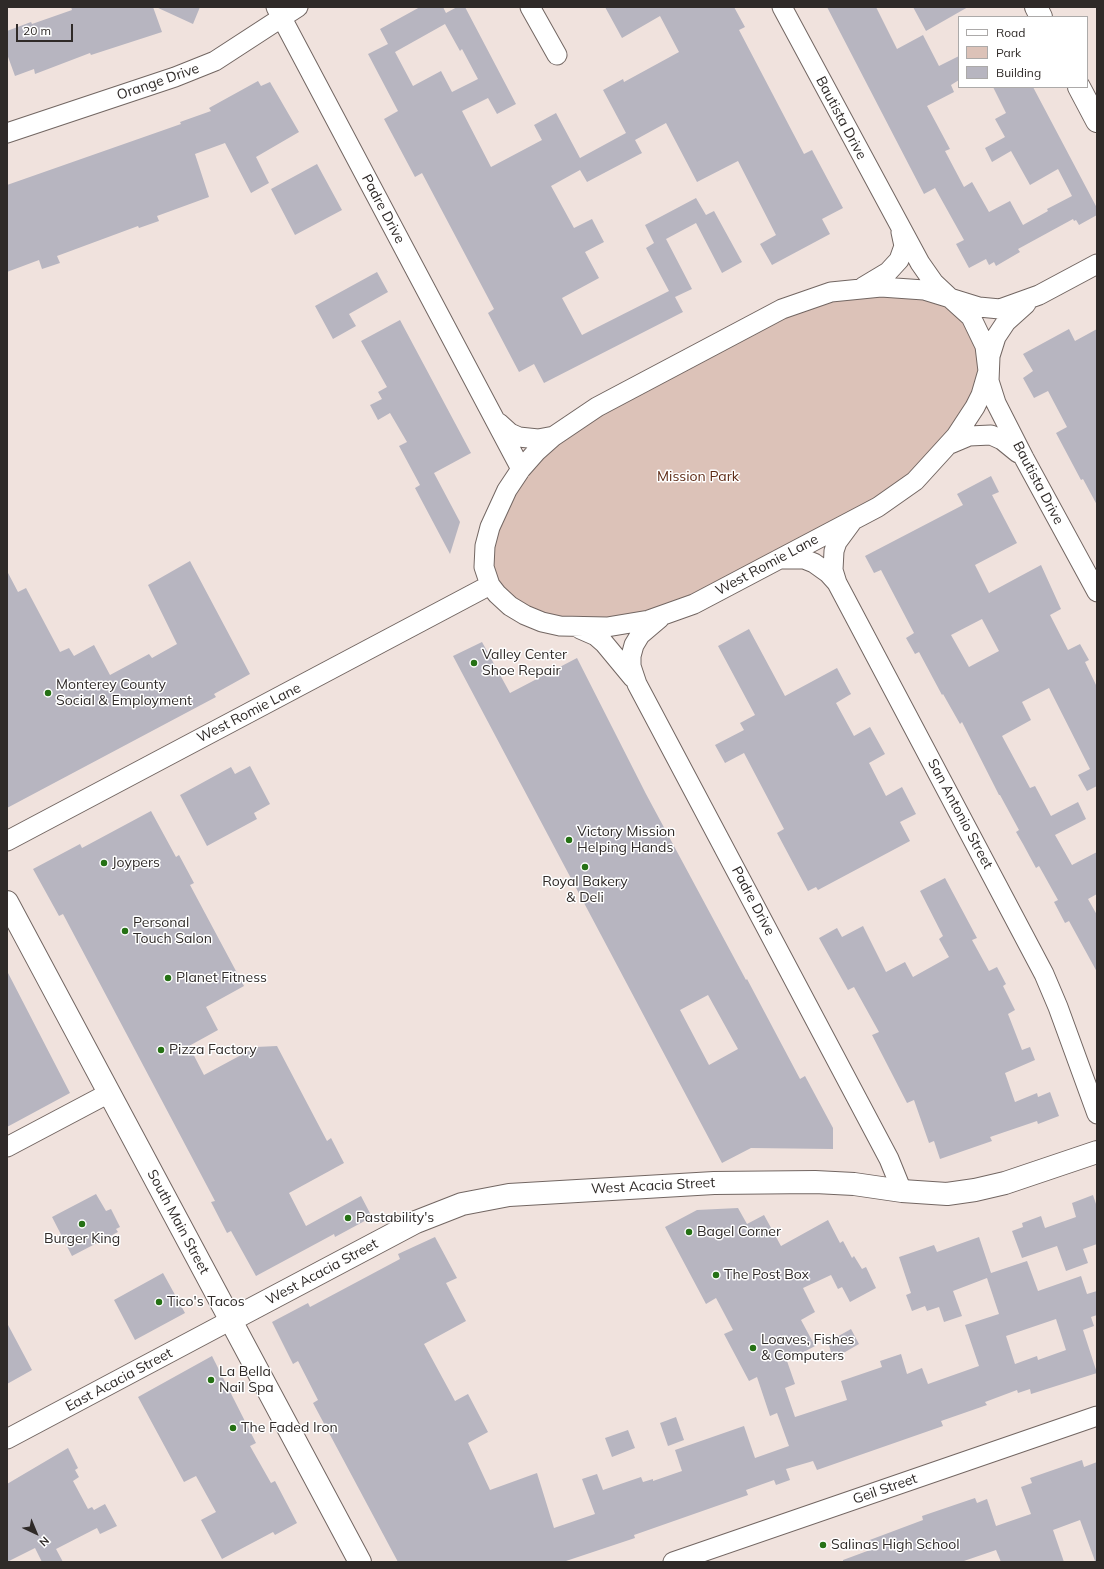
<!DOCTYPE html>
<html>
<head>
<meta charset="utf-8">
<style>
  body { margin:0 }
  #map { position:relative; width:1104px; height:1569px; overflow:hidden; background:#f0e2dd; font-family:Mulish,sans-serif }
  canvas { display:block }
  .frame { position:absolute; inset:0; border:8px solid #2f2a28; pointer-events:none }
  .legend { position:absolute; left:958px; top:16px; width:130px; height:72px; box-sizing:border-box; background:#fff; border:1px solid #acaaa9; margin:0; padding:5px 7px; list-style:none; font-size:12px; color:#2f2a28 }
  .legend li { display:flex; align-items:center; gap:8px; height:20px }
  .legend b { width:20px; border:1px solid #acaaa9 }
  .north { position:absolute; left:16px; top:1513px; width:40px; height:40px; -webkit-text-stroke:3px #fff; paint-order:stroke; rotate:136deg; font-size:11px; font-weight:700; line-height:16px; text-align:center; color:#2f2a28 }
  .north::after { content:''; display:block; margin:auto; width:14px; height:18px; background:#2f2a28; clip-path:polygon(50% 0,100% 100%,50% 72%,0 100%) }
  .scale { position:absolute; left:16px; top:24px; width:57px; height:18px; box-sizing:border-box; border:2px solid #2f2a28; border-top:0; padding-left:5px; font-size:12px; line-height:14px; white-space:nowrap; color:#2f2a28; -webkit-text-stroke:3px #fff; paint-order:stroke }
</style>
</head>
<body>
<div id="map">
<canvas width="1104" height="1569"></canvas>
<div class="frame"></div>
<ul class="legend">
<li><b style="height:5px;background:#fff"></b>Road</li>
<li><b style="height:11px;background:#dcc2b8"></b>Park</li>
<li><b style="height:11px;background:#b7b5c0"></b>Building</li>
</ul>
<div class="north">N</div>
<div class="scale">20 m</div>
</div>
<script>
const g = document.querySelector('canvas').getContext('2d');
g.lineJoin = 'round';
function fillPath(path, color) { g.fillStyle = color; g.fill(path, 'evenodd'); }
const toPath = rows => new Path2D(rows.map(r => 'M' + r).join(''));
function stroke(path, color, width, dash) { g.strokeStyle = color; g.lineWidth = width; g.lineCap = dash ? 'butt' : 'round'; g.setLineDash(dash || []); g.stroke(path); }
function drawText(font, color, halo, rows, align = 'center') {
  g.font = font + ' Mulish,sans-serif'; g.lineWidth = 3; g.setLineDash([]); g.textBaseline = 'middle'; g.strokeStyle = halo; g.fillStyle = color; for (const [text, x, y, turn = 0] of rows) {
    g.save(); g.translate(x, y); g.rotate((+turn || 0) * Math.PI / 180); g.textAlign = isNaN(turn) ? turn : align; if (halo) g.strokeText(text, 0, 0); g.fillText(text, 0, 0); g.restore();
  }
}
fillPath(toPath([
  [881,287,963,310,988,371,933,464,694,604,577,628,497,594,485,546,536,452,782,309]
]), '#dcc2b8');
fillPath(toPath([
  [71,7,153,7,162,32,91,55,90,53,35,74,34,69,15,76,7,54,7,31,31,22,32,24,72,10],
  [156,7,200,7,193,24],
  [420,7,443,7,446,13,457,7,465,7,516,104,497,114,488,98,462,111,491,167,542,140,534,125,556,113,580,158,626,133,603,90,623,79,624,82,679,52,660,16,622,38,605,7,734,7,745,27,739,30,804,154,812,150,843,208,822,219,830,234,772,265,760,244,776,235,738,161,697,182,666,123,635,140,642,153,587,182,580,170,551,186,574,228,592,219,604,242,585,252,599,278,562,298,582,335,669,291,646,248,654,243,645,225,696,198,706,215,714,211,742,262,722,273,696,223,666,239,692,289,675,297,683,312,544,383,534,364,519,372,488,313,494,309,422,173,415,177,384,119,398,111,368,54,388,44,380,29],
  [445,24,460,51,462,49,478,79,452,92,441,71,413,86,395,52],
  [827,7,876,7,897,49,923,35,939,66,959,56,959,80,951,85,954,92,927,106,950,149,945,151,964,187,972,182,989,212,1010,201,1023,225,1048,211,1047,209,1072,196,1058,169,1030,185,1011,151,992,162,985,148,1005,137,995,119,1006,113,993,87,1033,87,1097,208,1097,215,1079,225,1076,220,1074,221,1073,219,1018,249,1020,252,996,266,994,262,989,265,986,259,969,268,956,244,964,240,935,188,924,194],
  [913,7,968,7,926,31],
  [258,81,261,86,270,82,299,132,256,157,269,183,251,193,225,143,195,154,209,197,157,216,159,221,139,228,138,226,57,256,60,263,42,269,39,260,7,272,7,185,181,124,180,122,211,111,209,108],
  [317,164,342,210,295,235,271,189],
  [377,272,388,292,349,314,356,326,333,339,315,306],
  [400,320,471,453,434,473,460,522,450,554,415,488,420,485,399,446,407,442,390,413,378,420,370,405,382,399,378,392,387,387,361,341],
  [1069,329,1075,341,1097,329,1097,505,1083,479,1081,480,1056,433,1067,427,1048,391,1034,398,1023,378,1033,371,1023,354],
  [991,476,999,492,992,495,1017,543,975,565,989,593,1041,565,1061,609,1050,615,1068,650,1080,644,1089,660,1085,662,1097,687,1097,786,1087,791,1078,775,1090,769,1049,688,1022,702,1031,720,1002,736,1030,788,1035,786,1051,816,1078,802,1086,819,1055,835,1072,865,1097,852,1097,894,1088,899,1097,915,1097,972,1069,921,1065,923,1054,902,1058,900,1039,866,1036,868,1023,844,1016,832,1019,830,1000,795,999,795,962,722,960,724,943,694,942,695,919,652,915,654,906,638,914,633,881,570,874,573,865,556,963,505,957,494],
  [982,619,999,651,969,667,951,635],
  [190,561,250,674,214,694,216,697,7,808,7,571,18,592,26,588,60,652,69,648,74,656,94,645,110,675,149,654,152,658,177,644,148,585],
  [749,629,785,696,837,668,851,694,836,703,854,736,870,727,885,754,869,763,886,796,902,787,916,814,900,822,910,841,818,890,816,887,808,891,777,833,784,829,744,753,725,763,715,745,744,730,740,723,755,715,718,646],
  [482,642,510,693,577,658,646,794,746,980,747,979,800,1079,805,1076,833,1128,833,1149,751,1148,722,1163,453,656],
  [708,995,738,1049,709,1065,680,1010],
  [250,766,270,804,254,813,257,819,207,846,180,795,231,767,235,774],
  [151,811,176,857,179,855,194,883,190,885,244,986,206,1007,218,1030,189,1046,204,1075,256,1047,277,1046,327,1141,331,1138,344,1163,289,1193,306,1226,361,1196,372,1217,335,1237,334,1234,256,1276,231,1231,227,1233,211,1202,215,1201,63,914,59,916,33,869,80,844,82,848],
  [945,878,977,938,972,940,989,971,997,967,1006,984,1003,986,1015,1010,1008,1014,1022,1050,1030,1047,1035,1060,1005,1073,1015,1102,1037,1093,1038,1097,1050,1092,1059,1116,1038,1124,1037,1121,990,1137,992,1141,940,1159,934,1141,929,1143,914,1100,907,1103,872,1035,879,1032,854,987,848,990,819,938,837,928,842,937,863,926,886,972,905,962,913,977,949,957,939,939,943,936,920,891],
  [7,971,70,1093,7,1127],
  [96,1194,106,1211,111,1209,120,1227,116,1229,118,1232,72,1256,52,1217],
  [1093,1195,1097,1207,1097,1244,1083,1249,1088,1263,1066,1271,1057,1246,1022,1258,1012,1231,1023,1227,1022,1223,1041,1216,1045,1228,1076,1217,1072,1203],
  [738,1208,747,1224,764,1215,781,1246,828,1220,840,1243,843,1241,852,1258,854,1256,862,1269,866,1267,876,1288,850,1302,842,1287,838,1289,831,1275,803,1288,815,1312,801,1320,815,1346,787,1361,795,1384,785,1388,795,1417,847,1400,841,1381,882,1367,880,1361,901,1354,907,1374,922,1368,928,1384,979,1366,965,1325,999,1314,987,1278,953,1291,962,1316,944,1322,939,1307,927,1311,925,1306,912,1311,906,1295,911,1293,899,1257,934,1245,937,1252,979,1237,991,1273,1027,1261,1038,1291,1081,1276,1087,1294,1097,1291,1097,1315,1091,1317,1094,1326,1083,1330,1097,1373,1031,1394,1030,1389,1018,1393,1017,1390,985,1402,987,1405,941,1421,943,1426,817,1470,813,1461,786,1469,790,1480,776,1485,774,1480,746,1490,748,1495,634,1535,635,1538,563,1562,398,1562,313,1403,318,1400,298,1361,293,1364,272,1322,308,1303,310,1307,400,1259,398,1254,435,1237,457,1278,446,1283,466,1321,424,1344,455,1401,468,1394,488,1432,468,1443,490,1490,537,1473,554,1528,595,1514,582,1479,597,1474,603,1490,641,1477,643,1482,653,1479,653,1481,682,1471,675,1450,744,1426,755,1458,789,1446,777,1413,770,1416,757,1377,749,1381,724,1334,733,1330,716,1298,706,1304,665,1227,697,1210],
  [1056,1319,1066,1350,1038,1360,1037,1356,1015,1364,1006,1336],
  [163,1273,185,1313,135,1340,114,1300],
  [7,1323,32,1370,7,1384],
  [851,1329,859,1344,833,1359,828,1342],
  [212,1356,256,1443,250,1446,271,1483,275,1481,297,1523,275,1535,273,1532,222,1559,201,1520,216,1512,196,1476,184,1482,138,1397],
  [676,1417,684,1440,668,1446,660,1423],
  [628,1430,635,1448,612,1457,605,1438],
  [68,1448,78,1468,75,1470,79,1477,73,1481,88,1509,92,1507,94,1510,105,1504,117,1526,100,1534,97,1528,56,1549,63,1562,42,1562,35,1548,7,1562,7,1484],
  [1082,1460,1084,1467,1097,1462,1097,1561,1095,1561,1080,1520,1053,1530,1064,1562,1001,1562,996,1550,961,1562,843,1562,843,1560,870,1550,867,1541,923,1520,922,1516,975,1498,977,1503,987,1499,996,1526,1031,1514,1021,1487,1032,1483,1030,1478]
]), '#b7b5c0');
const street = toPath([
  [276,7,521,469],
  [530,7,557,55],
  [782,7,920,263,934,283,950,298,979,307,1000,309,1039,295,1097,264],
  [7,133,175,77,215,61,298,7],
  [863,287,888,272,899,260,904,246,901,232],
  [881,287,924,290,950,298,971,317,985,346,988,371,981,395,975,407,956,436,915,481,878,507,694,604,649,620,607,627,560,626,542,622,525,615,510,606,497,594,490,585,484,567,485,546,490,527,507,490,521,469,536,452,554,436,597,407,782,309,831,292,881,287],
  [1026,304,1006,322,996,337,990,356,989,381,996,403,1024,458,1097,592],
  [499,423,510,433,519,437,538,439,554,436],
  [950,444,969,436,991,435,1002,440,1018,453],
  [851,523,837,542,834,551,833,570,837,583,1044,974,1058,1007,1097,1114],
  [781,559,804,559,814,563,828,573,837,583],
  [660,618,640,635,634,645,631,656,631,666,637,684,889,1159,902,1191],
  [580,629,596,636,604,643,633,678],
  [7,841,490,585],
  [7,1147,109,1093],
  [7,1439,231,1320],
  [673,1562,1097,1416]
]);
const secondary = toPath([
  [1036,7,1041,17],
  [1079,87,1097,121],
  [7,902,360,1562],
  [231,1320,416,1222,462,1204,509,1195,714,1183,815,1182,854,1184,902,1191,947,1194,975,1190,1005,1183,1097,1152]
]);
stroke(street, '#726662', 21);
stroke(secondary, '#726662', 24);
stroke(street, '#fff', 19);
stroke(secondary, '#fff', 22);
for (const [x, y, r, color] of [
  [474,663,4,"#257115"],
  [48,693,4,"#257115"],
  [569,840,4,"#257115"],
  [104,863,4,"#257115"],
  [585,867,4,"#257115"],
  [125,931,4,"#257115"],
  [168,978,4,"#257115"],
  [161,1050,4,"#257115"],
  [348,1218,4,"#257115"],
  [82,1224,4,"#257115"],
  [689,1232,4,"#257115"],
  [716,1275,4,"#257115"],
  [159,1302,4,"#257115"],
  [753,1348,4,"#257115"],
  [211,1380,4,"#257115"],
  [233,1428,4,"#257115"],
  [823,1545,4,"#257115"]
]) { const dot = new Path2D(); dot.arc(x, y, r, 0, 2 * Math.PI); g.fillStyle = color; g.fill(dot); stroke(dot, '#fff', 1.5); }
drawText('14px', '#2f2a28', '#fff', [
  ["Orange Drive",158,82,-19],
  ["Bautista Drive",841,118,62],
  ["Padre Drive",383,209,62],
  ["Bautista Drive",1038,483,62],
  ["West Romie Lane",767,565,-28],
  ["West Romie Lane",249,713,-27],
  ["San Antonio Street",960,814,62],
  ["Padre Drive",753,901,62],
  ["West Acacia Street",653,1186,-3],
  ["South Main Street",178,1222,62],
  ["West Acacia Street",322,1272,-28],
  ["East Acacia Street",119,1380,-28],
  ["Geil Street",885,1489,-19]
]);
drawText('14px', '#5d2a15', '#fff', [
  ["Mission Park",698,477]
]);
drawText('14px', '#2f2a28', '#fff', [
  ["Valley Center",482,655],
  ["Shoe Repair",482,671],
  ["Monterey County",56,685],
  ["Social & Employment",56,701],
  ["Victory Mission",577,832],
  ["Helping Hands",577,848],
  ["Joypers",112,863],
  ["Royal Bakery",585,882,"center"],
  ["& Deli",585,898,"center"],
  ["Personal",133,923],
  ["Touch Salon",133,939],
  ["Planet Fitness",176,978],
  ["Pizza Factory",169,1050],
  ["Pastability's",356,1218],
  ["Bagel Corner",697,1232],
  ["Burger King",82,1239,"center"],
  ["The Post Box",724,1275],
  ["Tico's Tacos",167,1302],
  ["Loaves, Fishes",761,1340],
  ["& Computers",761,1356],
  ["La Bella",219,1372],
  ["Nail Spa",219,1388],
  ["The Faded Iron",241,1428],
  ["Salinas High School",831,1545]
], 'left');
</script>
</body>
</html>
